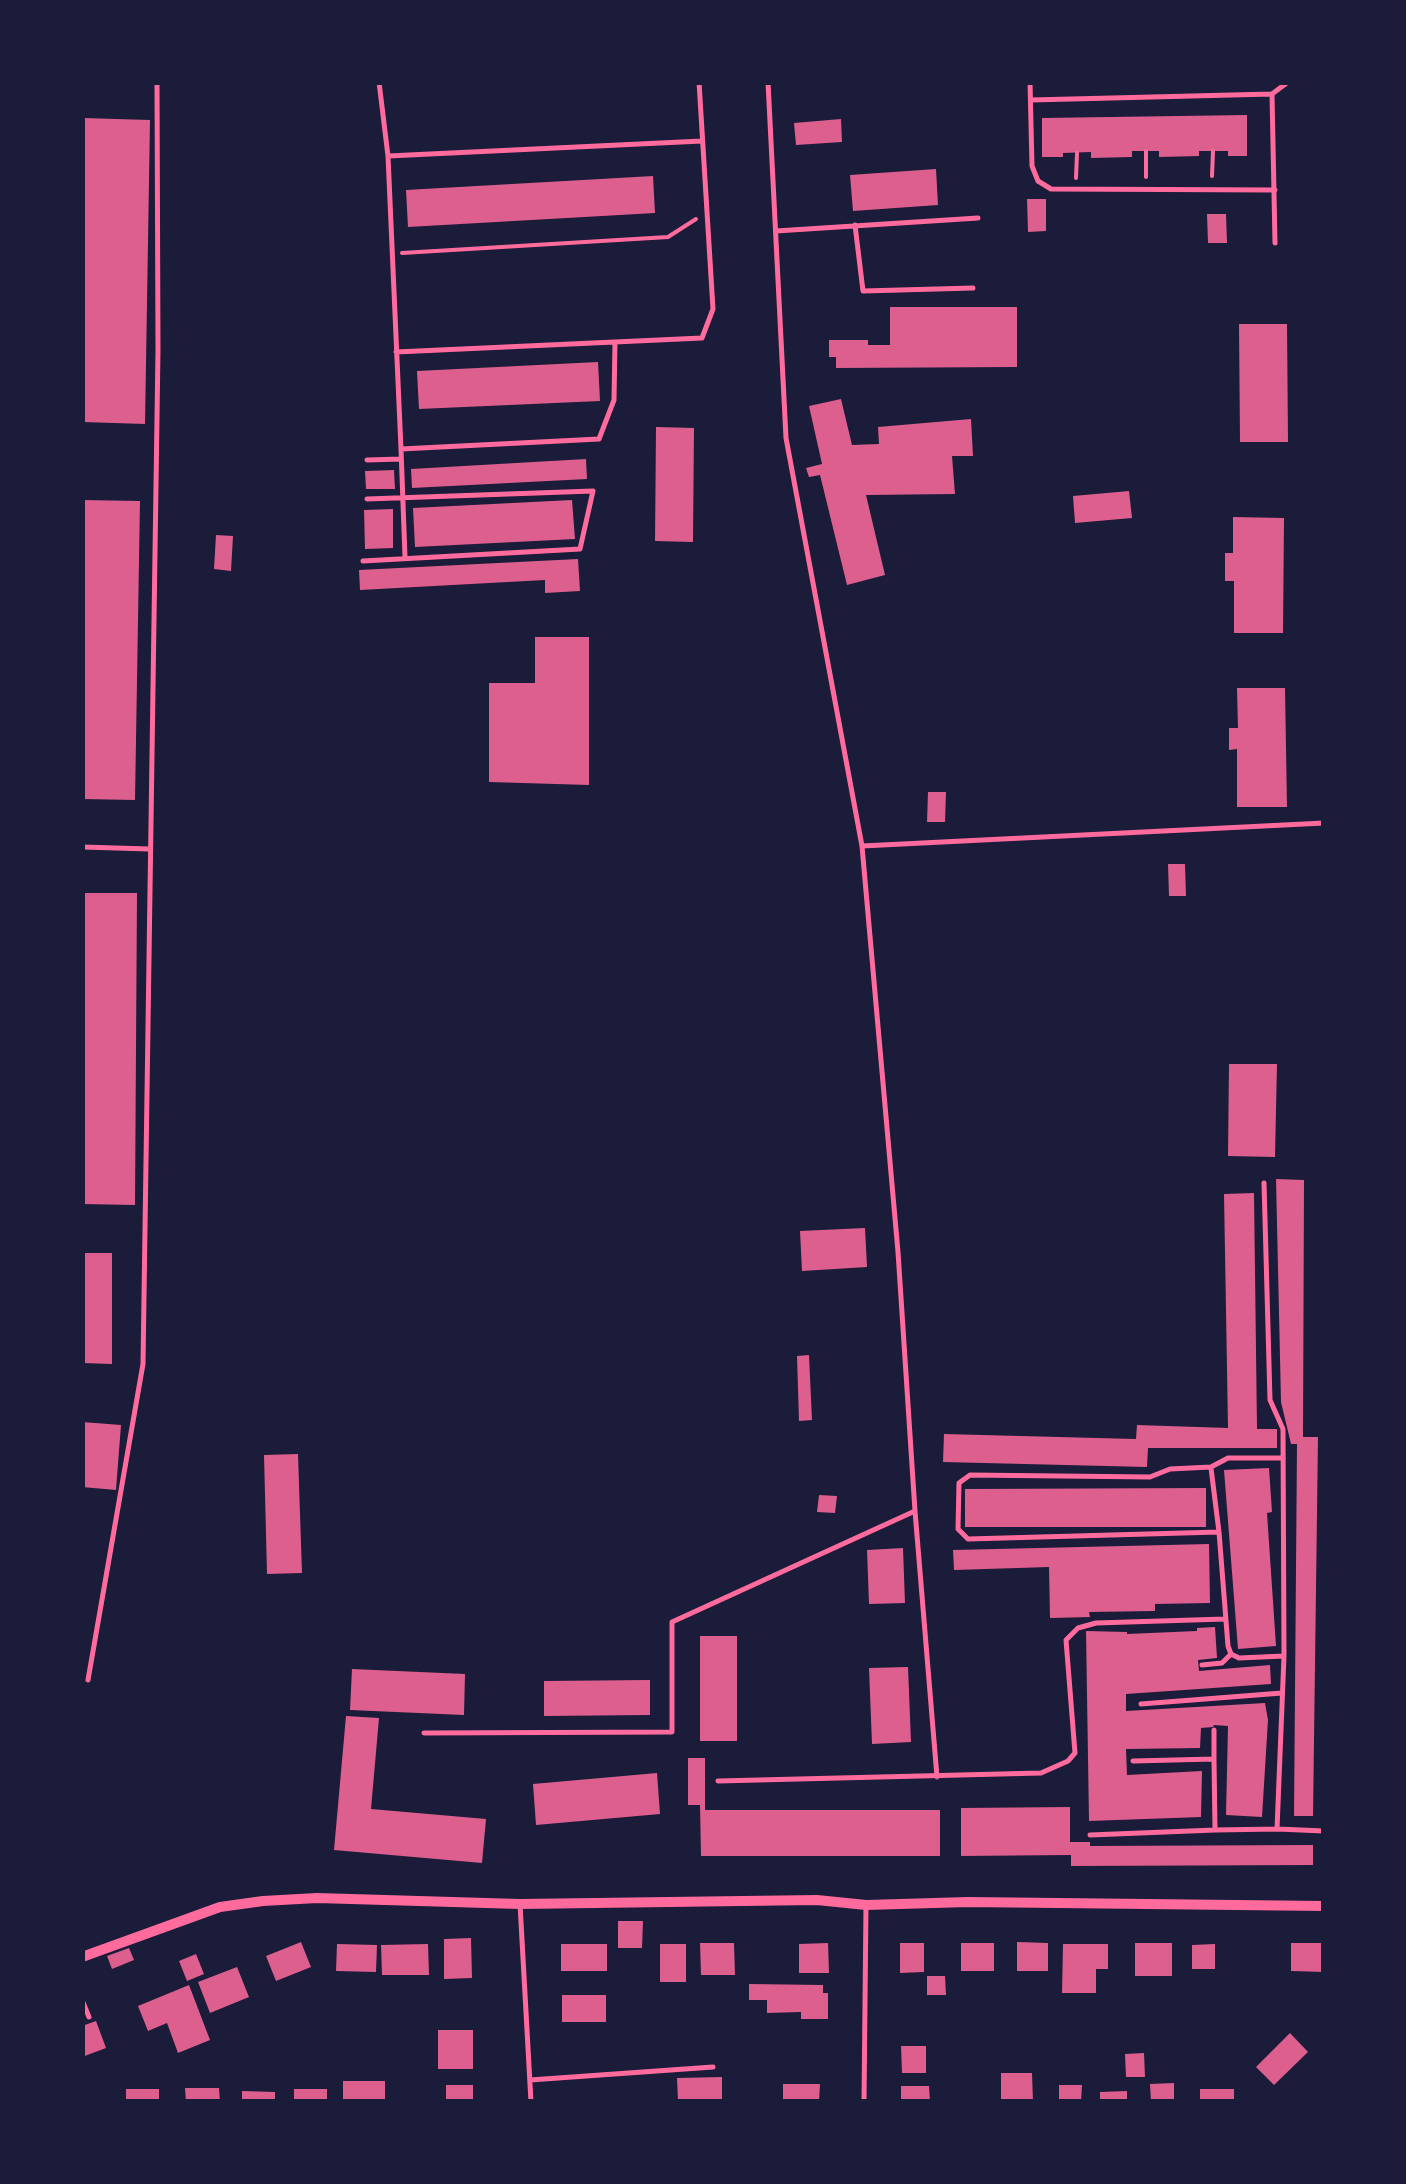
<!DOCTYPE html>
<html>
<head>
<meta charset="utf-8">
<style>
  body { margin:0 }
  #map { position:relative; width:1406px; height:2184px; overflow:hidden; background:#1b1b3a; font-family:"DejaVu Sans",sans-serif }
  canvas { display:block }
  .frame { position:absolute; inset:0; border:85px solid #1b1b3a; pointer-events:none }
</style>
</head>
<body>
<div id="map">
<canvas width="1406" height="2184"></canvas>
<div class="frame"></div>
</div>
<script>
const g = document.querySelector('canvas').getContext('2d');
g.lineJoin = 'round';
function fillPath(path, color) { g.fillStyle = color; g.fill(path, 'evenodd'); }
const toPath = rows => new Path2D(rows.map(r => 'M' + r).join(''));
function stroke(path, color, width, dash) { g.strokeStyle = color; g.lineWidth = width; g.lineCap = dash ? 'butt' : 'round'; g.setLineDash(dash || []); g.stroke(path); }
fillPath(toPath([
  [1247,115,1247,156,1228,156,1228,151,1199,151,1199,156,1159,157,1159,151,1132,151,1132,157,1091,158,1091,152,1063,153,1063,157,1042,157,1042,118],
  [83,118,150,120,145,424,82,422],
  [841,119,842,142,796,145,794,123],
  [936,169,938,205,853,211,850,175],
  [653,176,655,213,408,227,406,190],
  [1027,199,1046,199,1046,231,1028,232],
  [1207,214,1226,214,1227,243,1208,243],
  [890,307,1017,307,1017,367,836,368,836,357,829,357,829,340,868,340,868,345,890,345],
  [1239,324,1287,324,1288,442,1240,442],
  [598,362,600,401,419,409,417,371],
  [841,399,852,445,879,444,878,427,971,419,973,456,952,456,955,494,866,495,885,575,847,585,820,475,809,477,806,468,822,464,809,406],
  [656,427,694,428,693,542,655,541],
  [586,459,587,479,412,488,411,469],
  [394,470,395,489,366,489,365,471],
  [1129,491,1132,518,1075,523,1073,496],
  [82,500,140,501,135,800,82,799],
  [572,500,575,539,415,547,413,508],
  [393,509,393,548,365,549,364,510],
  [1233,517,1284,518,1283,633,1234,633,1234,581,1225,581,1225,553,1233,553],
  [216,535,233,536,231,571,214,569],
  [578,559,580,591,545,593,545,580,360,590,359,570],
  [535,637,589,637,589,785,489,782,489,683,535,683],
  [1237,688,1285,688,1287,807,1237,807,1237,749,1229,750,1229,728,1238,728],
  [928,792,946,792,945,822,927,822],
  [1168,864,1185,864,1186,896,1169,896],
  [82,893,137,893,135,1205,82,1204],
  [1229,1064,1277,1064,1275,1157,1228,1156],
  [1276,1179,1304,1180,1303,1437,1318,1437,1313,1816,1294,1816,1297,1444,1291,1444,1281,1402],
  [1254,1193,1257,1429,1277,1429,1277,1448,1148,1448,1147,1467,943,1462,944,1434,1136,1439,1137,1425,1228,1428,1224,1194],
  [865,1228,867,1267,802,1271,800,1231],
  [82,1253,112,1253,112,1364,82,1363],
  [809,1355,812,1420,799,1421,797,1356],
  [82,1422,121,1425,116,1490,82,1487],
  [298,1454,302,1573,267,1574,264,1455],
  [1269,1468,1272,1512,1267,1513,1276,1646,1238,1649,1224,1470],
  [1206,1488,1206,1527,965,1527,965,1489],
  [819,1495,837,1496,835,1513,817,1512],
  [1209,1544,1210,1603,1155,1604,1155,1611,1089,1612,1090,1617,1050,1618,1049,1567,954,1570,953,1550],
  [903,1548,905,1603,869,1604,867,1550],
  [1215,1627,1217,1658,1198,1660,1199,1671,1270,1665,1271,1684,1126,1694,1126,1711,1265,1703,1268,1720,1262,1817,1226,1815,1228,1726,1214,1725,1213,1727,1201,1728,1200,1748,1126,1749,1127,1775,1202,1771,1201,1817,1089,1821,1086,1631,1127,1632,1127,1634,1197,1631,1197,1628],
  [700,1636,737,1636,737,1741,700,1741],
  [908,1667,911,1742,872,1744,869,1668],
  [352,1669,465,1674,464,1715,350,1710],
  [650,1680,650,1715,544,1716,544,1681],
  [346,1716,379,1718,371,1809,486,1819,482,1863,334,1850],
  [688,1758,705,1758,705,1810,940,1810,940,1856,701,1856,700,1805,688,1805],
  [657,1773,660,1814,536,1825,533,1784],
  [1070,1807,1070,1842,1090,1842,1090,1846,1313,1845,1313,1865,1071,1866,1071,1855,961,1856,961,1808],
  [618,1921,643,1921,642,1948,618,1948],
  [471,1938,472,1978,444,1979,444,1939],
  [301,1942,311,1967,276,1981,266,1956],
  [1017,1942,1048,1943,1048,1971,1017,1971],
  [700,1943,734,1943,735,1975,701,1975],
  [828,1943,829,1973,799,1973,799,1944],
  [900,1943,924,1943,924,1972,900,1973],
  [961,1943,994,1943,994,1971,961,1971],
  [1135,1943,1172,1943,1172,1976,1135,1976],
  [1291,1943,1324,1943,1324,1972,1291,1971],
  [337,1944,377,1945,376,1972,336,1971],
  [428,1944,429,1975,382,1975,381,1945],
  [561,1944,607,1944,607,1971,561,1971],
  [660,1944,686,1944,686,1982,660,1982],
  [1063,1944,1108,1944,1108,1969,1096,1969,1096,1993,1062,1993],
  [1215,1944,1215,1969,1192,1969,1192,1945],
  [129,1948,134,1960,112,1969,107,1956],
  [196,1954,204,1974,187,1981,179,1961],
  [237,1967,249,1997,210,2013,198,1982],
  [927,1976,945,1976,946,1995,927,1995],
  [749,1984,823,1985,823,1993,828,1993,828,2019,801,2019,801,2012,767,2013,767,2000,749,2000],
  [189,1985,210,2040,178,2053,167,2023,148,2031,138,2006],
  [562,1995,606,1995,606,2022,562,2022],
  [96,2021,106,2048,82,2057,82,2026],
  [438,2030,473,2030,473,2069,438,2069],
  [1290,2033,1308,2052,1274,2085,1256,2067],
  [901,2046,926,2046,926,2073,902,2073],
  [1144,2053,1145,2077,1126,2077,1125,2054],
  [1001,2073,1032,2073,1033,2102,1001,2102],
  [722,2077,722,2102,678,2102,677,2078],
  [343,2081,385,2081,385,2102,343,2102],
  [1174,2083,1174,2102,1151,2102,1150,2084],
  [783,2084,820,2084,819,2102,783,2102],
  [446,2085,473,2085,473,2102,446,2102],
  [1059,2085,1082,2085,1081,2102,1059,2102],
  [901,2086,929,2086,930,2102,901,2102],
  [185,2088,219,2088,220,2102,186,2102],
  [126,2089,159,2089,159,2102,126,2102],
  [294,2089,327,2089,327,2102,294,2102],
  [1200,2089,1234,2089,1234,2102,1200,2102],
  [242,2091,275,2092,275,2102,242,2102],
  [1127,2091,1127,2102,1100,2102,1100,2092]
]), '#dd5f8e');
stroke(toPath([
  [1212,176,1213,151],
  [1146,177,1146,151],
  [1076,178,1077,153],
  [402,253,668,237,696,219]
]), '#ff6b9d', 4);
stroke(toPath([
  [379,82,388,156],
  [768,82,786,438,862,846,898,1252,915,1511,937,1777],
  [1030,82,1032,166,1038,181,1051,189,1275,190],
  [1272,94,1275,243],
  [1031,100,1272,94,1288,82],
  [855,225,863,291,973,288],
  [776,231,978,218],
  [615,342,614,400,599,439,401,449,388,156,702,141],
  [396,352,702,338,713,309,699,82],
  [401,449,405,557],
  [367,460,401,459],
  [363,561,580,549,593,491,367,499],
  [862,846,1324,823],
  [82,847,149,849],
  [1264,1183,1270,1400,1283,1429,1284,1656,1277,1829],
  [1211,1468,1219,1532,1228,1646,1231,1654,1239,1658,1284,1656],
  [1219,1532,968,1539,958,1529,959,1483,970,1475,1150,1477,1170,1469,1211,1467,1228,1458,1282,1458],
  [1202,1665,1222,1663,1231,1654],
  [88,1680,143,1364,158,350,157,82],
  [1141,1704,1282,1693],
  [1214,1730,1214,1759],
  [424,1733,672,1732,672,1622,915,1511],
  [1133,1761,1214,1759,1215,1830],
  [718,1781,1041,1773,1068,1761,1075,1753,1066,1640,1078,1628,1096,1623,1225,1619],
  [1090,1835,1215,1830,1277,1829,1324,1831],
  [520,1904,531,2102],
  [82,2000,89,2017],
  [530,2080,713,2067],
  [864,2102,866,1905]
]), '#ff6b9d', 5);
stroke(toPath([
  [82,1957,220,1907,263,1901,317,1898,520,1904,817,1900,866,1905,968,1902,1324,1906]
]), '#ff6b9d', 10);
</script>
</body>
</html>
